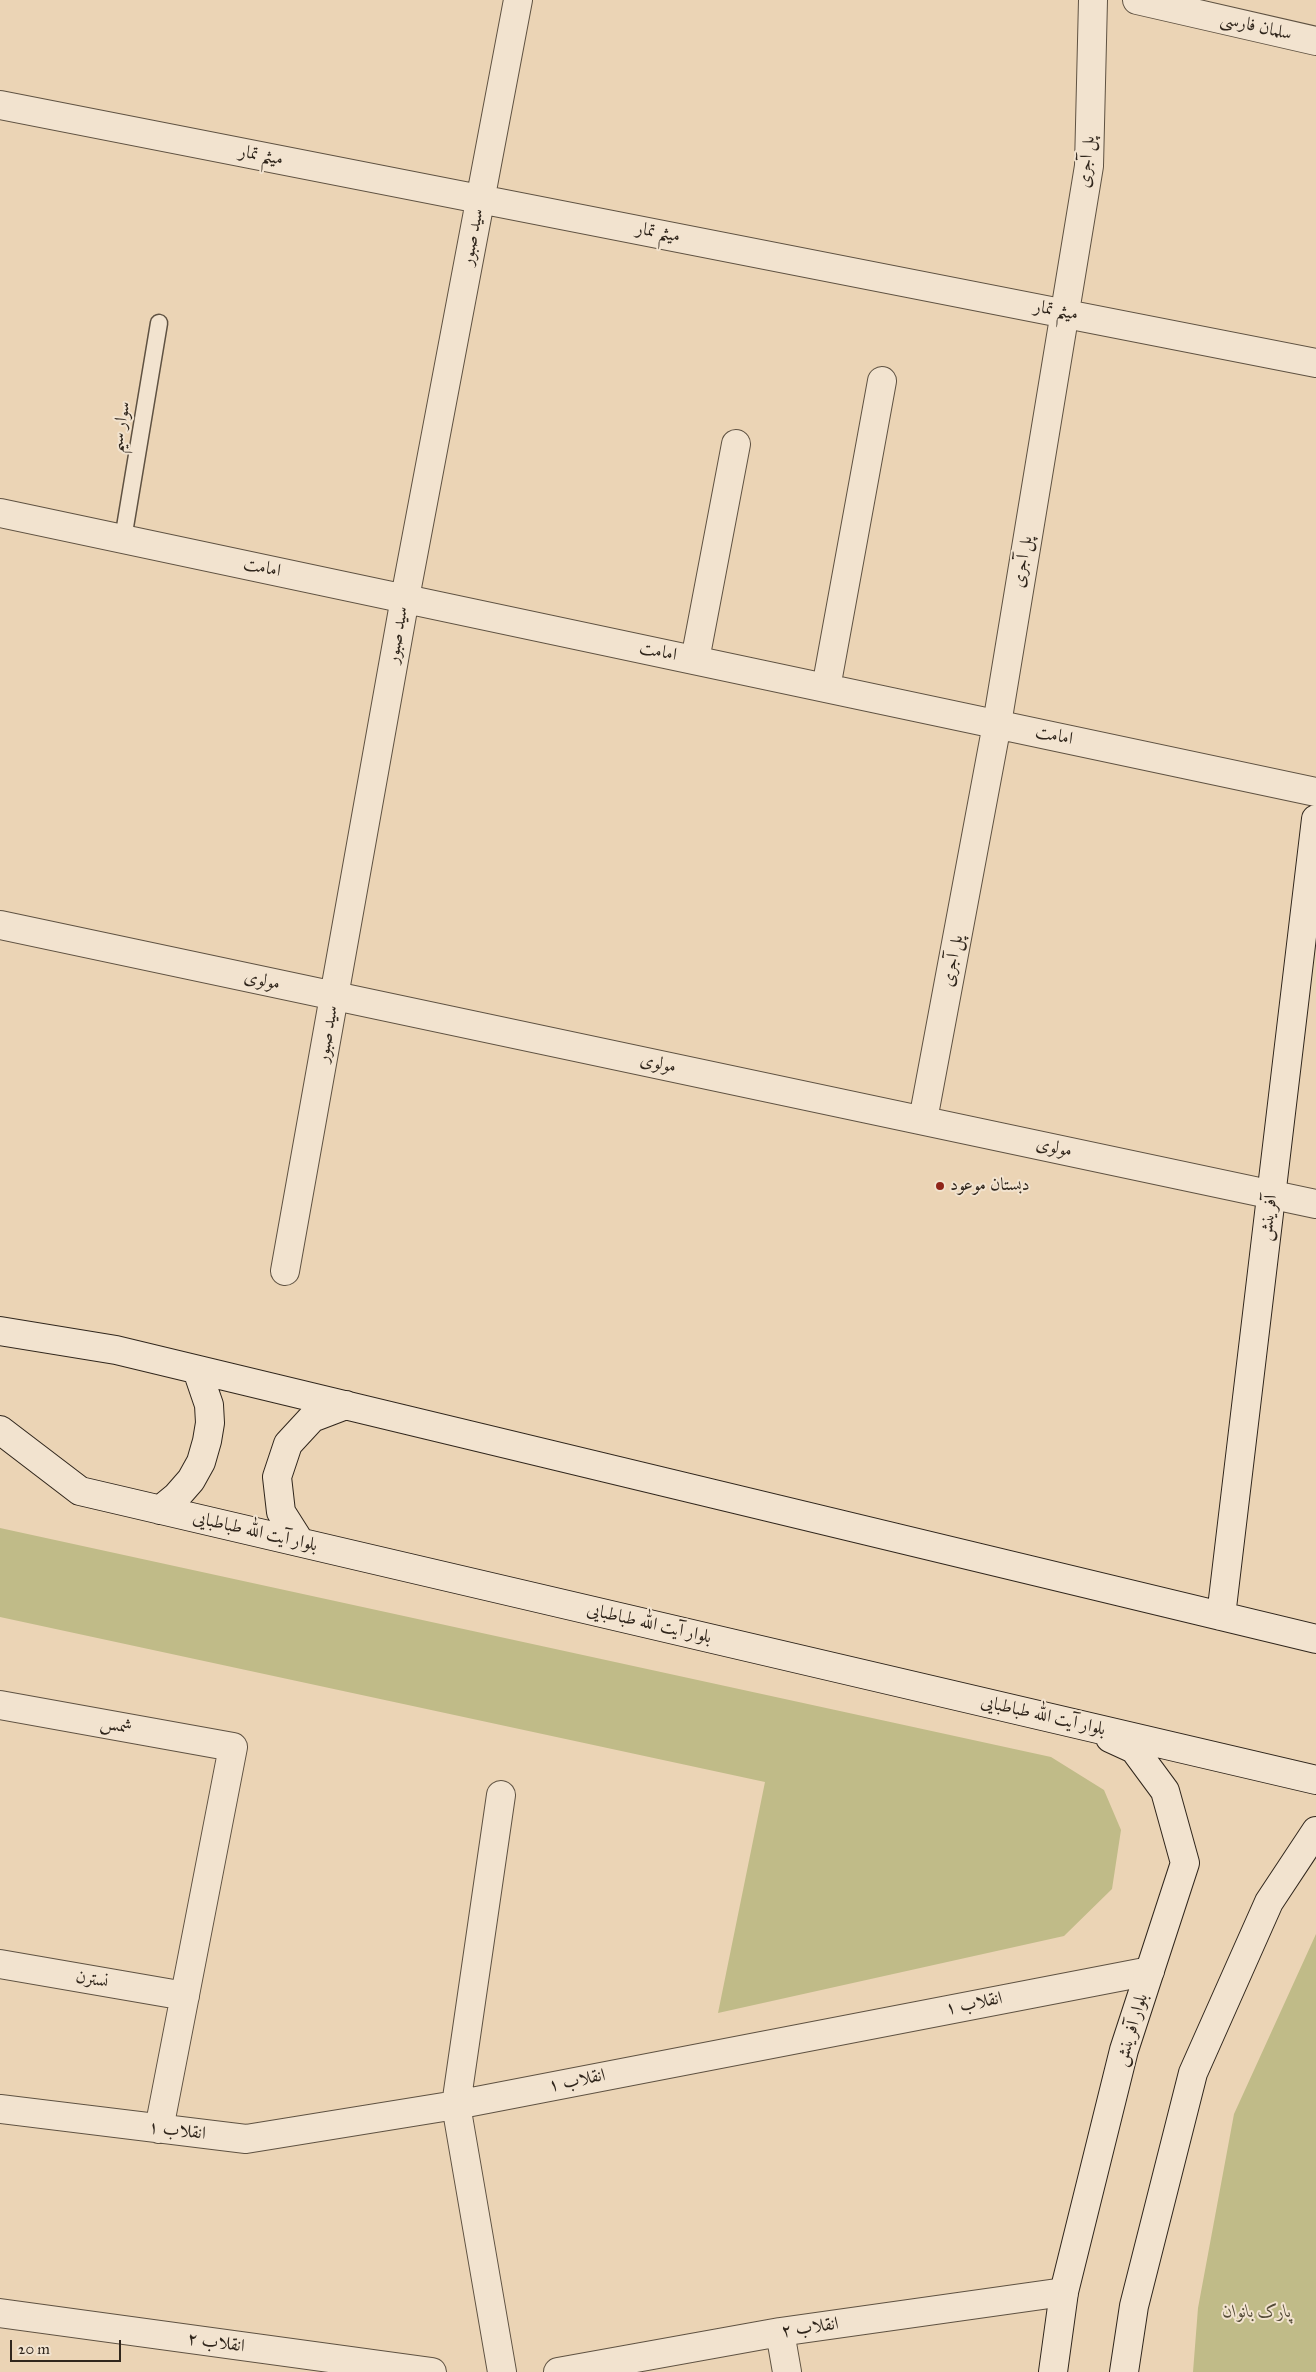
<!DOCTYPE html>
<html>
<head>
<meta charset="utf-8">
<style>
  body { margin:0 }
  #map { position:relative; width:1316px; height:2372px; overflow:hidden; background:#ebd4b5; font-family:"IM FELL Great Primer",serif }
  canvas { display:block }
  .scale { position:absolute; left:10px; top:2340px; width:111px; height:22px; box-sizing:border-box; border:2px solid #30261c; border-top:0; padding-left:6px; font-size:15px; line-height:18px; white-space:nowrap; color:#30261c; -webkit-text-stroke:4px #f2e3cf; paint-order:stroke }
</style>
</head>
<body>
<div id="map">
<canvas width="1316" height="2372"></canvas>
<div class="scale">20 m</div>
</div>
<script>
const g = document.querySelector('canvas').getContext('2d');
g.lineJoin = 'round';
function fillPath(path, color) { g.fillStyle = color; g.fill(path, 'evenodd'); }
const toPath = rows => new Path2D(rows.map(r => 'M' + r).join(''));
function stroke(path, color, width, dash) { g.strokeStyle = color; g.lineWidth = width; g.lineCap = dash ? 'butt' : 'round'; g.setLineDash(dash || []); g.stroke(path); }
function drawText(font, color, halo, rows, align = 'center') {
  g.font = font + ' "IM FELL Great Primer",Amiri,serif'; g.lineWidth = 4; g.setLineDash([]); g.textBaseline = 'middle'; g.strokeStyle = halo; g.fillStyle = color; for (const [text, x, y, turn = 0] of rows) {
    g.save(); g.translate(x, y); g.rotate((+turn || 0) * Math.PI / 180); g.textAlign = isNaN(turn) ? turn : align; if (halo) g.strokeText(text, 0, 0); g.fillText(text, 0, 0); g.restore();
  }
}
fillPath(toPath([
  [0,1528,1051,1757,1104,1790,1121,1830,1112,1889,1064,1936,718,2013,765,1782,0,1617],
  [1316,1934,1316,2372,1193,2372,1198,2308,1234,2114]
]), '#c0bb88');
const service = toPath([
  [123,539,159,323]
]);
const minor = toPath([
  [1137,0,1316,41],
  [0,105,1316,363],
  [0,513,1316,792],
  [695,660,736,444],
  [826,688,882,381],
  [0,925,1316,1204],
  [923,1120,997,724,1089,166,1093,0],
  [285,1271,405,598,518,0],
  [0,1705,233,1747,159,2129],
  [501,1795,456,2105,502,2372],
  [0,1964,185,1996],
  [0,2109,246,2139,456,2105,1150,1971],
  [0,2313,432,2372],
  [780,2332,787,2372],
  [558,2372,780,2332,1064,2292]
]);
const secondary = toPath([
  [0,1331,116,1350,1316,1639],
  [0,1430,80,1491,1316,1780],
  [160,1510,177,1496,191,1480,201,1462,207,1441,210,1423,209,1405,197,1370],
  [300,1542,281,1512,277,1477,288,1444,312,1418,346,1405],
  [1221,1616,1316,819],
  [1053,2372,1064,2292,1124,2050,1185,1863,1165,1791,1134,1749,1110,1738],
  [1124,2372,1134,2306,1193,2073,1269,1902,1316,1831]
]);
stroke(service, '#5f5242', 19);
stroke(minor, '#5f5242', 30);
stroke(secondary, '#30261c', 30);
stroke(service, '#f2e3cf', 16);
stroke(minor, '#f2e3cf', 28);
stroke(secondary, '#f2e3cf', 28);
for (const [x, y, r, color] of [
  [940,1186,5,"#8f2418"]
]) { const dot = new Path2D(); dot.arc(x, y, r, 0, 2 * Math.PI); g.fillStyle = color; g.fill(dot); stroke(dot, '#f2e3cf', 2); }
drawText('18px', '#30261c', '#f2e3cf', [
  ["سلمان فارسی",1256,27,13],
  ["میثم تمار",261,156,11],
  ["پل آجری",1087,162,-85],
  ["میثم تمار",658,233,11],
  ["سید صبور",473,237,-79],
  ["میثم تمار",1056,311,11],
  ["سوار سیم",121,427,-80],
  ["پل آجری",1023,562,-81],
  ["امامت",262,568,12],
  ["سید صبور",398,635,-80],
  ["امامت",658,652,12],
  ["امامت",1054,736,12],
  ["پل آجری",953,961,-79],
  ["مولوی",262,981,12],
  ["سید صبور",328,1034,-80],
  ["مولوی",658,1064,12],
  ["مولوی",1054,1148,12],
  ["آفرینش",1269,1218,-83],
  ["بلوار آیت الله طباطبایی",255,1532,13],
  ["بلوار آیت الله طباطبایی",649,1624,13],
  ["بلوار آیت الله طباطبایی",1043,1716,13],
  ["شمس",116,1726,10],
  ["نسترن",92,1980,10],
  ["انقلاب ۱",974,2004,-11],
  ["بلوار آفرینش",1132,2030,-73],
  ["انقلاب ۱",577,2081,-11],
  ["انقلاب ۱",177,2131,7],
  ["انقلاب ۲",810,2328,-8],
  ["انقلاب ۲",216,2343,8]
]);
drawText('18px', '#30261c', '#f2e3cf', [
  ["دبستان موعود",950,1186]
], 'left');
drawText('italic 18px', '#544b37', '#f2e3cf', [
  ["پارک بانوان",1257,2313]
]);
</script>
</body>
</html>
